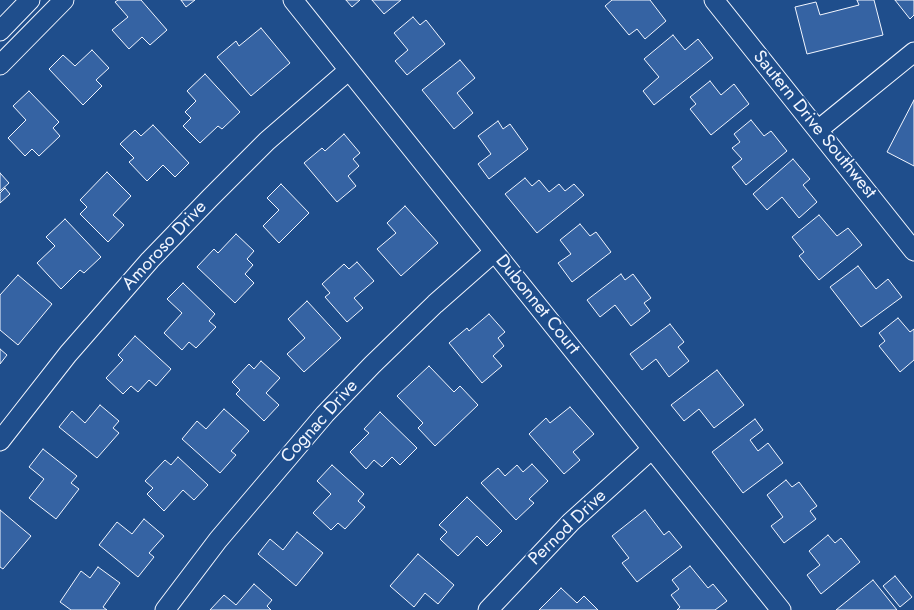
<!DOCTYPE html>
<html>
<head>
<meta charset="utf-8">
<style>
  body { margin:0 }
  canvas { display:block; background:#1f4e8c }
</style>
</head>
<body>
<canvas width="914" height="610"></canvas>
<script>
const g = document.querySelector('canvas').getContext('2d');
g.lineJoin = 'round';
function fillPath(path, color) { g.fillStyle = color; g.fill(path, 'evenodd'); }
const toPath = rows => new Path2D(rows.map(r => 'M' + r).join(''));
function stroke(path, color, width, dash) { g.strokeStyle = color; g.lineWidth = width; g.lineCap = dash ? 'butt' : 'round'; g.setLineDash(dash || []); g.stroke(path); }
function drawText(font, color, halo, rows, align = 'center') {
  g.font = font + ' Jost,sans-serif'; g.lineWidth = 4; g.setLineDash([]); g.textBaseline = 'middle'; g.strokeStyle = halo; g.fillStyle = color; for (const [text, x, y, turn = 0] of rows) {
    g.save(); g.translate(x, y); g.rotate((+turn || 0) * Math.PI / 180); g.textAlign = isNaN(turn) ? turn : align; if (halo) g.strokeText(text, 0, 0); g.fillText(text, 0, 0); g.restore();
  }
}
const building = toPath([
  [118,0,141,0,167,30,150,45,142,37,129,49,112,30,128,17,115,2,118,0],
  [181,0,195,0,186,7,181,0],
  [346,0,360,0,352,7,346,0],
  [372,0,401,0,384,14,372,0],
  [612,0,650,0,666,21,645,39,637,29,629,35,605,6,612,0],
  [857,0,874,0,883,35,807,54,795,7,816,2,820,15,859,5,857,0],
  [895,0,914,0,914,15,910,19,895,0],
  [413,17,420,25,426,20,445,44,407,75,395,61,408,50,394,33,413,17],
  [261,28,290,63,251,96,217,57,236,41,239,46,261,28],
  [673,35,685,50,698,39,713,58,654,105,643,91,659,77,644,59,673,35],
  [92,50,109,68,96,80,102,86,83,105,49,69,63,55,75,66,92,50],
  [460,60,475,78,457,93,473,113,454,129,422,90,460,60],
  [205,74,240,112,222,129,218,126,200,143,183,126,191,118,185,112,196,101,187,91,205,74],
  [710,81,721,95,734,84,749,104,711,135,690,109,696,104,690,97,710,81],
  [29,91,59,122,53,128,60,136,39,156,32,149,25,156,8,138,26,120,13,106,29,91],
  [914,100,914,166,887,152,914,100],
  [751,120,764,136,771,131,787,151,746,185,732,167,742,159,732,148,740,142,734,134,751,120],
  [498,121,503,129,510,124,528,149,489,179,478,164,491,154,478,136,498,121],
  [153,125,189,163,175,177,163,165,147,181,129,162,134,158,120,144,135,130,141,136,153,125],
  [344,134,360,153,353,159,359,166,348,176,356,186,337,202,304,163,322,148,325,151,344,134],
  [793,159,810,179,803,185,817,202,799,218,782,197,767,210,753,194,793,159],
  [107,172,131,196,113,215,124,225,108,242,80,214,87,207,80,200,107,172],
  [0,173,9,183,0,191,0,173],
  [525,178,532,186,539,180,549,192,559,184,565,191,574,184,584,195,537,233,505,194,525,178],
  [281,184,309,213,279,243,263,226,279,210,267,198,281,184],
  [5,188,10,194,0,203,0,193,5,188],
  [405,206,438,243,401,276,377,249,396,233,387,223,405,206],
  [819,215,837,236,848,228,862,245,819,280,799,256,804,252,792,237,819,215],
  [65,219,101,257,84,273,80,270,61,289,37,263,55,246,46,237,65,219],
  [580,224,590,236,596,232,611,252,572,282,558,263,571,254,560,240,580,224],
  [236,234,254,251,247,259,253,265,245,274,254,283,235,303,197,267,214,249,218,253,236,234],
  [357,262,374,281,354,298,363,308,347,322,325,297,330,293,322,284,344,264,349,269,357,262],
  [858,266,876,289,888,279,902,297,861,327,830,287,858,266],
  [621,274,625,280,633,274,651,298,644,303,650,311,631,326,615,305,600,317,587,300,621,274],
  [18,275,52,304,18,345,0,330,0,295,18,275],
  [183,283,215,314,209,321,216,327,196,348,189,342,182,350,164,333,182,313,167,299,183,283],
  [307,301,341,338,304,372,287,354,305,338,288,319,307,301],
  [489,314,505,332,498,338,504,346,493,356,502,366,482,383,449,343,467,328,469,331,489,314],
  [898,318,910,332,914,329,914,360,900,372,879,346,885,341,879,333,898,318],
  [670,324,684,342,678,347,689,361,669,377,656,359,642,370,630,354,670,324],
  [135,336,171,369,156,386,149,380,138,392,131,386,123,394,106,378,123,360,118,355,135,336],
  [0,349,7,355,0,364,0,349],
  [261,361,280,378,266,393,279,405,264,421,236,394,240,390,232,382,249,364,254,369,261,361],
  [429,366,454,392,460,386,478,405,435,446,418,428,423,423,397,396,429,366],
  [717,370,744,405,714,428,699,409,684,421,671,405,717,370],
  [100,405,119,421,113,428,119,433,97,458,59,427,72,411,85,423,100,405],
  [570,407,594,434,573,452,580,460,564,474,529,434,546,418,550,423,570,407],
  [224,409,249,431,231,451,236,455,220,473,182,439,197,421,206,429,224,409],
  [380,412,417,448,400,465,392,457,382,467,374,460,366,469,350,452,369,433,364,429,380,412],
  [755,419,763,430,750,440,758,451,768,443,783,463,743,493,712,452,755,419],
  [43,449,77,476,71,483,79,489,56,519,29,498,44,479,29,467,43,449],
  [178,457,208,485,194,500,183,490,164,511,147,494,153,488,145,481,165,460,171,465,178,457],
  [532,464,548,481,529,499,534,503,516,520,481,483,498,468,505,476,517,465,523,472,532,464],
  [332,465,364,494,358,501,365,507,345,529,338,523,331,530,313,513,331,494,317,481,332,465],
  [786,480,792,487,799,482,817,506,810,511,816,519,784,543,771,526,783,517,767,495,786,480],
  [467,497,502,531,487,546,477,536,458,556,440,539,447,532,439,525,467,497],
  [0,510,31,536,3,569,0,567,0,510],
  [645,510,664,535,669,531,682,547,637,582,622,563,629,558,612,536,645,510],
  [144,519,164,536,149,553,154,557,138,577,99,545,117,522,132,534,144,519],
  [297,532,323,553,296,586,258,554,270,539,283,550,297,532],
  [828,535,835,543,841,538,860,562,821,594,807,575,820,565,809,551,828,535],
  [418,554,454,585,438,604,425,593,414,607,390,586,418,554],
  [690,566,708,588,713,584,727,601,715,610,677,610,680,607,671,595,679,589,672,580,690,566],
  [98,567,120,583,103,607,107,610,71,610,60,602,81,571,90,578,98,567],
  [895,576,912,597,900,607,883,586,895,576],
  [873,580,897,610,836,610,873,580],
  [254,584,272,600,267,606,271,610,210,610,224,595,236,605,254,584],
  [561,588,577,603,584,596,598,610,539,610,561,588]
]);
fillPath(building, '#3563a3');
stroke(building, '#f2f6ff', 1);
const minor = toPath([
  [293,0,781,610],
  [714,0,914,251],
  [0,31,30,0],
  [0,65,64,0],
  [818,130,914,52],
  [0,441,68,354,150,260,210,198,267,141,349,70],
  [165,610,218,540,325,414,372,365,435,304,494,252],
  [488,610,571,522,652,449]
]);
stroke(minor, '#f2f6ff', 21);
stroke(minor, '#1f4e8c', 19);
drawText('18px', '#f2f6ff', '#1f4e8c', [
  ["Sautern Drive Southwest",814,125,51],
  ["Amoroso Drive",165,246,-47],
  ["Dubonnet Court",537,305,51],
  ["Cognac Drive",320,422,-48],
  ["Pernod Drive",568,528,-44]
]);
</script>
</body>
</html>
